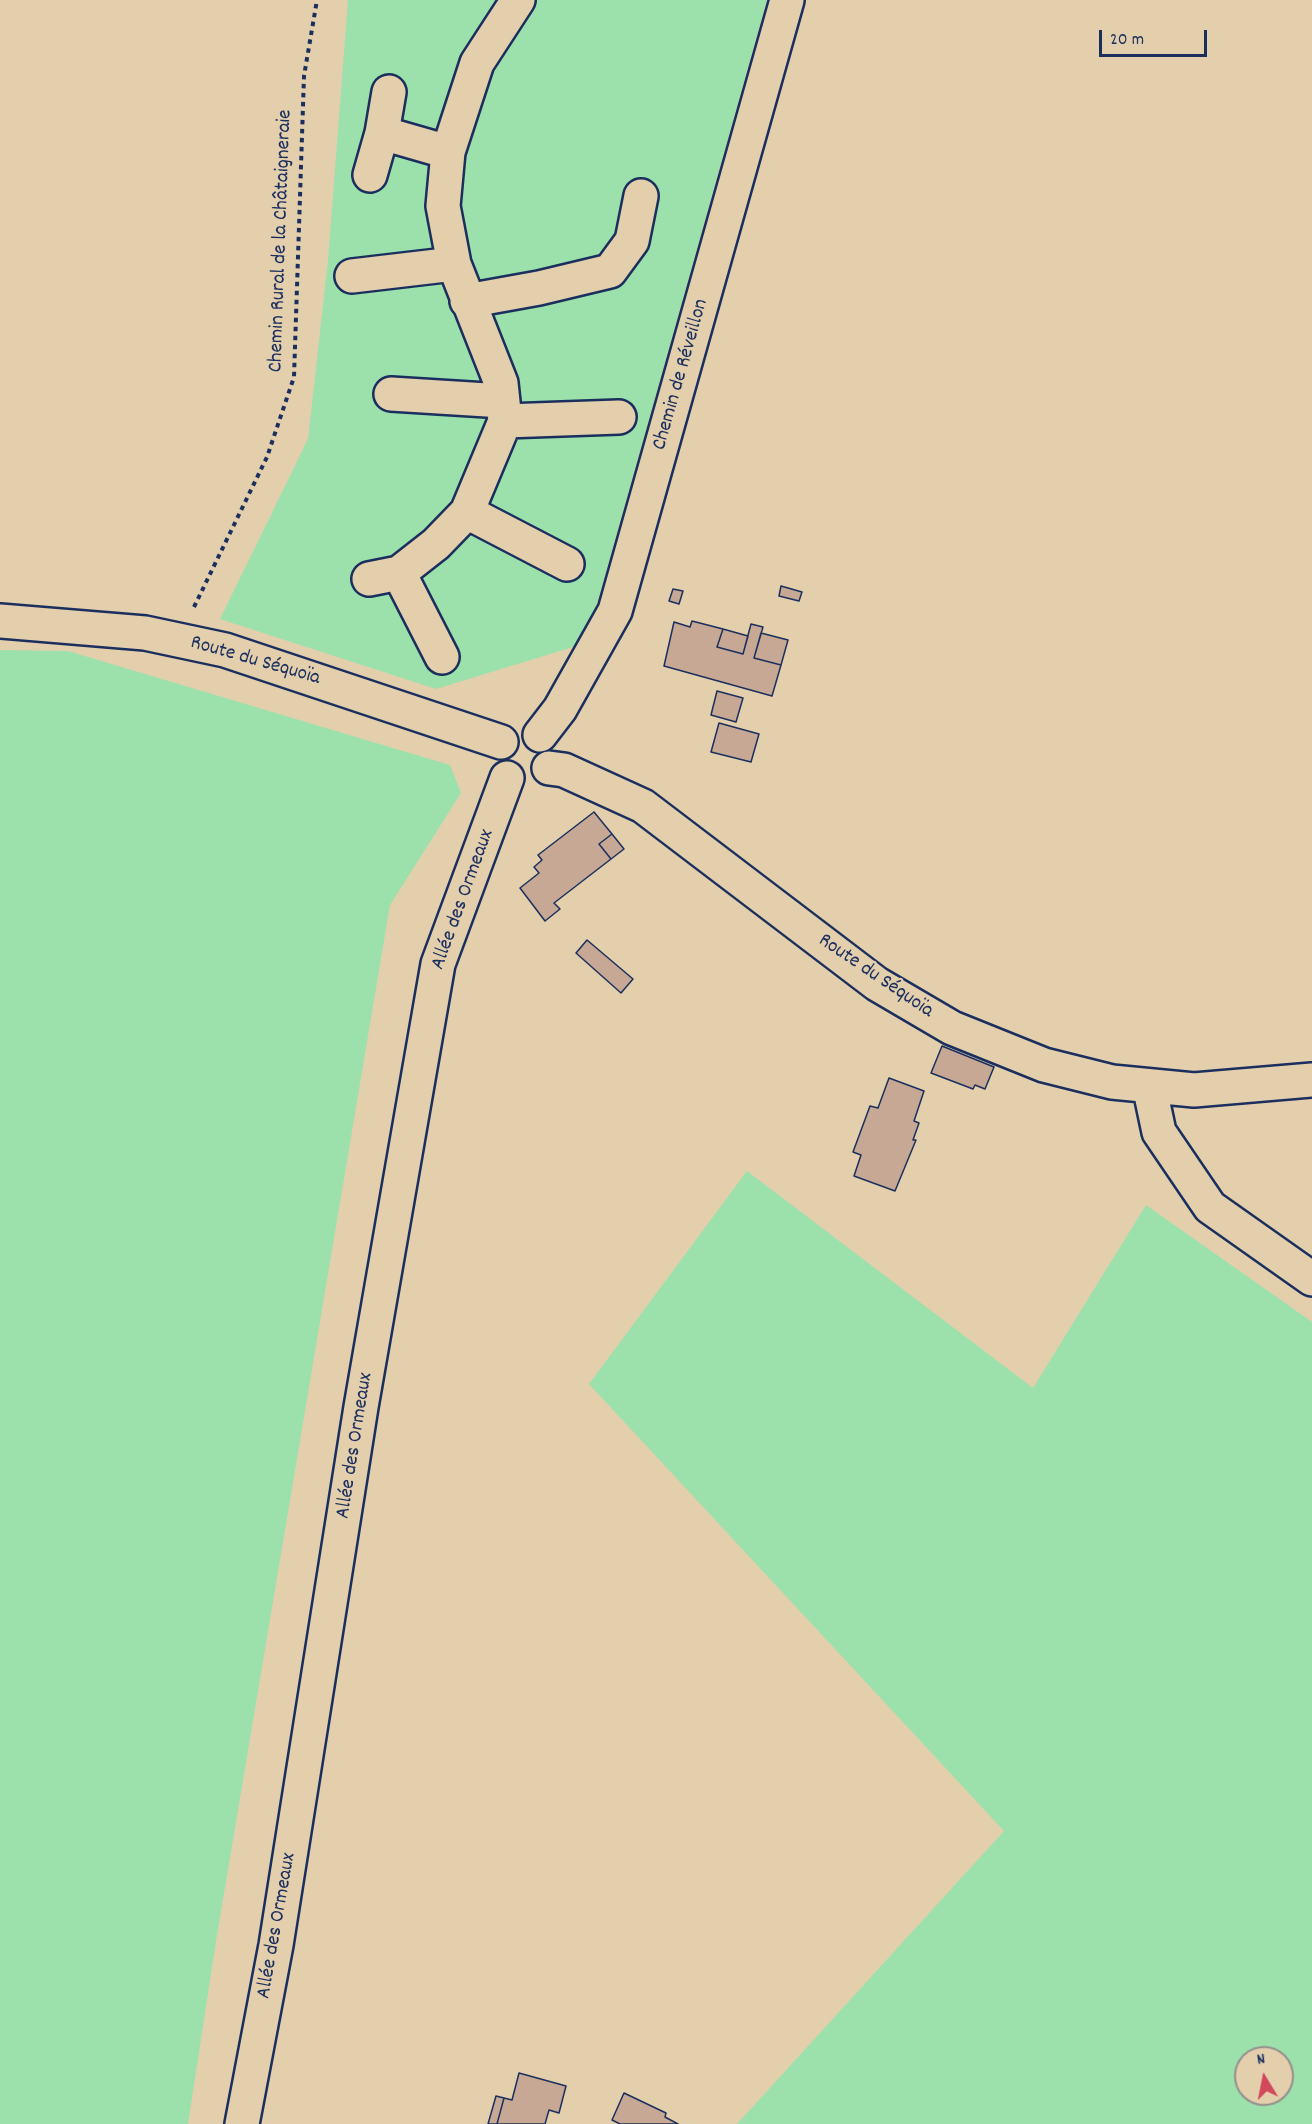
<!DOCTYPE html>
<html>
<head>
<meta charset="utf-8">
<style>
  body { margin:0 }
  #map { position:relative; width:1312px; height:2124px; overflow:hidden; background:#e4cfad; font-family:Dekko,sans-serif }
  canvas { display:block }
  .north { position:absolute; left:1234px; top:2046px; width:60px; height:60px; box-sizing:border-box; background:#e4cfad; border:2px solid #948f8d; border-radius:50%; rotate:350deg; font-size:16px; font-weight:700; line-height:24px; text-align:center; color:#1b2f5e }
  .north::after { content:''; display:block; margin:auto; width:21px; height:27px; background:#d1495b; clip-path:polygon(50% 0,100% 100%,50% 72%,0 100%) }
  .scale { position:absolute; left:1099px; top:30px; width:108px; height:27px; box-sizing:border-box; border:3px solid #1b2f5e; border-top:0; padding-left:8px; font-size:18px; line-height:21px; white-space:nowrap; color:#1b2f5e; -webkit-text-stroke:4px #e4cfad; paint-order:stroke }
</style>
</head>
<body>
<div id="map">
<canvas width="1312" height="2124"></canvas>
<div class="north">N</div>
<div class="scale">20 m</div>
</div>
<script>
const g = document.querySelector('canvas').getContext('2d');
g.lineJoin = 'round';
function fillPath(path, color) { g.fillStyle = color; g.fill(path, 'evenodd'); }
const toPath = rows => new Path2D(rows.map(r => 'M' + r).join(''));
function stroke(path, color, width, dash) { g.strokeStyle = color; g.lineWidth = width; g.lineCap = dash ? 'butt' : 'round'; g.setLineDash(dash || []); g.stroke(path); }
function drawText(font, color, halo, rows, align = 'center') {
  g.font = font + ' Dekko,sans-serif'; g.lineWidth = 4.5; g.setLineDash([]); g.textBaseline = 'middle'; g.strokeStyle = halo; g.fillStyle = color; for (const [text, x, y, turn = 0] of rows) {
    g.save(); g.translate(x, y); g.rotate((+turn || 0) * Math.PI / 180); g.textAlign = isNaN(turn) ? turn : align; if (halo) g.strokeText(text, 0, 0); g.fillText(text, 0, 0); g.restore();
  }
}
fillPath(toPath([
  [348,0,767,0,586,643,436,689,220,619,308,439,328,260],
  [0,650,68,651,450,765,461,793,390,905,216,1941,188,2124,0,2124],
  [747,1171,1033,1388,1146,1205,1312,1322,1312,2124,737,2124,1004,1831,589,1384],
  [1246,2058,1282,2058,1282,2094,1246,2094]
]), '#9ce0ac');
const building = toPath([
  [781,586,802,592,799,601,779,596,781,586],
  [673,589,683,591,679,604,669,601,673,589],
  [692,621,723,629,717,647,743,654,751,624,763,627,754,658,781,665,772,696,664,666,674,622,690,627,692,621],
  [723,629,748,636,743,654,717,647,723,629],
  [761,633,788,640,781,665,754,658,761,633],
  [717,691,743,698,736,722,711,715,717,691],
  [719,723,759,734,751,762,711,752,719,723],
  [594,812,612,834,599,844,611,859,554,903,560,909,545,921,520,888,539,873,534,867,542,860,538,855,594,812],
  [612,834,624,849,611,859,599,844,612,834],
  [587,940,633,979,621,993,576,953,587,940],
  [942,1046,994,1067,985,1089,975,1085,973,1089,931,1073,942,1046],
  [889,1078,924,1091,914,1121,919,1123,913,1140,916,1140,895,1191,854,1176,861,1155,853,1152,870,1106,878,1108,889,1078],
  [519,2073,566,2086,559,2113,549,2110,545,2124,497,2124,504,2098,512,2100,519,2073],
  [624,2093,666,2113,665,2117,678,2124,620,2124,612,2120,624,2093],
  [496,2096,504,2098,497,2124,488,2124,496,2096]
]);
fillPath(building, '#c6a894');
stroke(building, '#1b2f5e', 1.5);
const minor = toPath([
  [389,92,382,133,448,152],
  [370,175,382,133],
  [352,276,454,264],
  [467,301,539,288,610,271,632,241,641,196],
  [391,394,503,401],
  [505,421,619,417],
  [467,512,567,564],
  [399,573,442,657],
  [369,579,399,573,436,544,467,512,505,421,501,383,454,264,443,206,448,152,477,63,518,0],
  [0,621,145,633,225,650,501,742],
  [540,735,560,709,615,611,787,0],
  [549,768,564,770,643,806,877,984,952,1028,1044,1065,1112,1082,1194,1090,1312,1080],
  [1153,1086,1152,1099,1159,1132,1210,1207,1312,1279],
  [242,2124,276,1945,361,1407,438,964,507,778]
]);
stroke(minor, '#1b2f5e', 38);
stroke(toPath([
  [194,607,267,457,294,377,304,76,317,0]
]), '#1b2f5e', 4, [4.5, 4.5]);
stroke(minor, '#e4cfad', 33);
drawText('21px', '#1b2f5e', '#e4cfad', [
  ["Chemin Rural de la Châtaigneraie",282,241,-88],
  ["Chemin de Réveillon",682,375,-74],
  ["Route du Séquoïa",255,662,16],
  ["Allée des Ormeaux",464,900,-70],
  ["Route du Séquoïa",875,977,34],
  ["Allée des Ormeaux",356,1446,-81],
  ["Allée des Ormeaux",278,1926,-80]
]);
</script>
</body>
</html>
